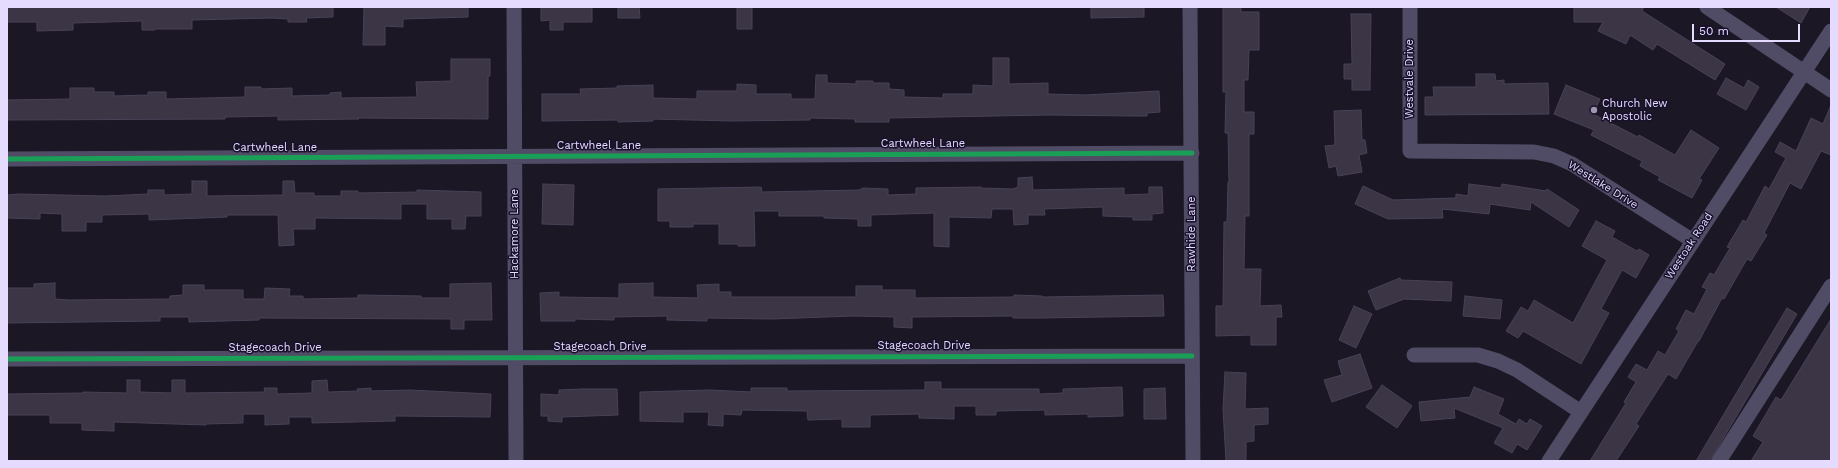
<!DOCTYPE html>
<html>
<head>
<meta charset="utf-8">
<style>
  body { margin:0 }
  #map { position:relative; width:1838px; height:468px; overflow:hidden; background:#1b1725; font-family:"Work Sans",sans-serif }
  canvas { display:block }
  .frame { position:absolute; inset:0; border:8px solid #e4dbff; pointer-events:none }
  .scale { position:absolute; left:1692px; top:24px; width:108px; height:18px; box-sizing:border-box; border:2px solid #e4dbff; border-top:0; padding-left:5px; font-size:12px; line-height:14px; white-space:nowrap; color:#e4dbff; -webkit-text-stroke:3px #19112b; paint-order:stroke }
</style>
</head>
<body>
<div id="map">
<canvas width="1838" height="468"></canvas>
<div class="frame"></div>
<div class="scale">50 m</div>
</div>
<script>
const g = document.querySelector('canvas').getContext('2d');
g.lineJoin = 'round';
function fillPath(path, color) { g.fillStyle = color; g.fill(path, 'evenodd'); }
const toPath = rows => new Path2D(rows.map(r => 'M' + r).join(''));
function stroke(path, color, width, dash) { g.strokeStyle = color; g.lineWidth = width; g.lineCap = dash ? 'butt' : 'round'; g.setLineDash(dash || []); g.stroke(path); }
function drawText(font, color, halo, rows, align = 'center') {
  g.font = font + ' "Work Sans",sans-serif'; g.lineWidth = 3; g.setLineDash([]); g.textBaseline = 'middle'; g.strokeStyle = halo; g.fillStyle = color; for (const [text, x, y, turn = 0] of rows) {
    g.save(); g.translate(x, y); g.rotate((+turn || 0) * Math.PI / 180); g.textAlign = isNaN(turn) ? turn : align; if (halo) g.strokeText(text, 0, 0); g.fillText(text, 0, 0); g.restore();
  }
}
const building = toPath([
  [7,7,333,7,333,17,306,18,307,22,288,22,288,19,272,18,192,20,192,29,155,29,155,30,142,30,142,21,73,23,73,30,37,31,37,22,7,22,7,7],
  [364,7,468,7,468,17,403,19,403,27,385,26,385,45,363,45,364,7],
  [541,7,592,7,592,22,563,22,563,30,550,30,550,20,541,21,541,7],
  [618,7,639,7,640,18,618,18,618,7],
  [737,7,752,7,752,29,737,29,737,7],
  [1091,7,1144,7,1144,17,1091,18,1091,7],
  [1223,7,1241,7,1241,12,1259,12,1259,50,1249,50,1248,80,1244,80,1244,112,1254,112,1254,134,1249,134,1249,216,1245,216,1244,269,1261,269,1260,306,1281,305,1282,317,1276,317,1276,345,1251,345,1251,335,1216,336,1216,306,1223,306,1224,222,1227,222,1228,182,1229,182,1228,133,1225,133,1226,92,1223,92,1223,7],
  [1574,7,1644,7,1642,11,1725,64,1715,80,1657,44,1653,50,1630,35,1626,44,1598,31,1603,22,1574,22,1574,7],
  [1776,7,1810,7,1801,23,1776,7],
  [1351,14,1371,14,1370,90,1352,90,1352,79,1344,79,1344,64,1352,64,1351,14],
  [993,58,1009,58,1009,84,1048,83,1048,94,1085,95,1159,91,1160,112,1147,113,1147,116,1133,116,1048,115,889,118,889,122,855,122,855,119,810,118,810,120,731,121,653,119,653,121,618,122,618,120,542,121,542,94,581,94,580,89,617,88,617,86,653,85,653,98,697,99,697,91,737,91,737,84,756,85,756,94,791,94,791,99,815,99,816,75,827,75,827,83,856,84,856,81,873,81,873,83,889,83,889,89,904,90,904,97,943,98,943,94,973,94,973,85,993,86,993,58],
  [451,59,490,59,490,76,488,76,488,119,358,118,359,119,278,120,278,116,225,117,225,119,7,120,7,100,70,99,70,88,94,88,94,92,114,92,114,96,148,95,148,92,166,92,166,99,245,97,245,87,261,87,261,89,292,88,292,96,330,95,330,93,341,92,341,98,417,97,416,82,451,81,451,59],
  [1476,74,1495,74,1496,81,1504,80,1504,84,1548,83,1549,114,1425,115,1425,97,1434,97,1433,87,1476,87,1476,74],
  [1726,78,1744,88,1748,80,1759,87,1746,110,1717,94,1726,78],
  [1566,85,1600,99,1593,114,1638,137,1639,135,1675,155,1691,130,1719,148,1699,179,1702,180,1692,198,1658,180,1660,177,1640,166,1642,161,1591,135,1594,130,1554,114,1566,85],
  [1831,105,1831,155,1821,151,1801,189,1790,183,1764,233,1767,235,1751,261,1747,259,1724,299,1722,298,1699,341,1698,341,1676,379,1668,374,1636,424,1639,426,1616,461,1590,461,1626,403,1624,402,1636,382,1628,377,1636,364,1647,370,1658,351,1665,355,1679,331,1676,329,1686,310,1694,314,1707,289,1702,287,1710,273,1714,275,1730,248,1727,247,1743,220,1746,222,1765,186,1769,189,1786,158,1775,152,1780,142,1796,151,1811,118,1823,124,1831,105],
  [1361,110,1362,140,1365,140,1367,153,1359,155,1362,172,1338,176,1336,166,1329,168,1325,146,1335,145,1334,111,1361,110],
  [1032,177,1033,190,1124,188,1124,195,1149,194,1149,187,1162,187,1163,213,1152,214,1152,220,1133,220,1133,217,1103,216,1103,207,1044,209,1045,215,1028,215,1028,224,1014,225,1013,209,992,209,991,218,949,217,949,247,934,246,934,213,871,215,871,226,858,226,858,219,824,218,824,216,779,216,779,211,754,211,755,246,738,246,738,244,719,244,719,224,693,224,693,227,670,227,670,221,658,221,658,189,761,187,762,192,859,190,863,188,888,189,888,195,916,194,916,188,981,187,981,188,1013,189,1018,187,1018,178,1032,177],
  [192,181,207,181,207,196,283,195,283,181,294,181,295,193,314,193,314,196,341,196,341,191,358,191,358,193,417,192,417,190,481,192,481,216,466,216,465,229,452,229,452,219,427,219,427,204,401,204,401,219,315,218,315,229,293,229,294,245,279,246,278,215,227,215,227,217,149,220,149,214,102,215,102,222,86,222,86,231,62,231,62,214,40,213,40,219,7,218,7,195,19,194,105,196,148,194,148,190,164,190,164,195,192,194,192,181],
  [543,184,574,185,573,225,542,224,543,184],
  [1469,184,1501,188,1502,184,1546,191,1547,189,1579,210,1569,227,1531,202,1530,210,1490,204,1489,214,1442,209,1443,218,1388,219,1355,204,1363,186,1393,200,1456,198,1456,194,1468,196,1469,184],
  [1596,221,1615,231,1612,237,1637,251,1639,249,1649,255,1636,278,1622,270,1601,309,1609,313,1581,364,1523,331,1518,338,1506,331,1521,307,1528,311,1534,300,1573,323,1607,260,1582,246,1596,221],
  [1400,278,1401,280,1452,282,1451,301,1404,299,1376,310,1368,291,1400,278],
  [55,283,55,299,69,300,170,299,170,296,183,295,183,285,204,285,204,290,243,290,243,299,264,299,265,288,290,289,289,296,303,296,303,299,358,298,358,295,421,296,421,298,450,298,450,284,491,283,492,320,464,320,464,329,451,329,451,319,259,318,259,320,189,322,189,317,160,317,160,321,7,323,7,288,34,288,34,284,55,283],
  [653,283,653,297,698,298,697,285,719,284,719,292,731,292,731,297,856,297,856,286,882,286,882,290,915,290,915,298,1014,297,1014,295,1042,296,1042,297,1163,295,1164,316,1041,318,1013,318,1013,316,912,317,912,328,894,327,894,317,853,316,772,319,707,318,707,321,667,320,667,316,614,317,614,320,575,319,575,321,541,321,540,293,559,292,559,297,619,298,619,284,653,283],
  [1465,296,1502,300,1500,319,1463,316,1465,296],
  [1354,306,1372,314,1356,348,1339,340,1354,306],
  [1787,308,1797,314,1710,461,1696,461,1787,308],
  [1831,319,1831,461,1751,461,1763,442,1753,436,1776,397,1781,400,1831,319],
  [1360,354,1372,388,1332,402,1324,380,1342,375,1338,361,1360,354],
  [1225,372,1246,373,1245,409,1268,408,1268,424,1254,425,1254,441,1246,442,1246,461,1226,461,1223,409,1225,372],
  [127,380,140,380,140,392,172,393,172,380,185,380,185,393,265,392,264,388,277,388,277,394,312,393,312,381,327,380,328,392,358,391,357,389,371,388,371,391,410,390,491,394,490,417,395,416,395,421,312,423,312,417,289,417,289,424,265,425,265,414,243,414,243,423,206,424,206,425,114,422,114,431,82,430,82,423,50,423,50,415,7,415,7,394,83,393,83,392,127,393,127,380],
  [925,382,941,382,941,389,1039,389,1039,394,1063,393,1063,389,1122,387,1123,416,1088,417,1088,414,1045,415,1045,410,996,411,996,415,976,415,976,406,954,406,954,419,919,418,919,414,870,415,870,427,842,427,842,419,808,420,807,411,742,410,741,415,723,414,723,426,708,425,709,412,683,412,683,422,640,421,640,392,710,390,751,392,751,388,787,388,787,391,925,390,925,382],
  [1382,385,1412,406,1397,428,1366,407,1382,385],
  [1474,387,1504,399,1498,414,1516,424,1519,419,1527,424,1530,419,1542,426,1527,450,1517,444,1512,453,1494,443,1503,428,1454,408,1455,418,1421,421,1419,402,1470,397,1474,387],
  [1165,388,1166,419,1144,419,1144,389,1165,388],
  [582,389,617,389,618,415,562,417,562,422,548,421,548,416,541,416,541,394,559,395,559,390,582,389]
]);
fillPath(building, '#3b3546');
stroke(building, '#494258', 1);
stroke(toPath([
  [514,7,516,461],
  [1190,7,1193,461],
  [1410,7,1410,151,1534,152,1554,156,1572,164,1693,241],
  [1707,7,1831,90],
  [7,159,1192,153],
  [1414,355,1478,355,1498,361,1517,370,1581,412],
  [7,359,1192,356],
  [1549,461,1831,31],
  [1719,461,1831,286]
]), '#514c65', 15);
stroke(toPath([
  [7,159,1192,153],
  [7,359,1192,356]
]), '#1a9f57', 5);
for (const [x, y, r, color] of [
  [1594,110,4,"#9e96b3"]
]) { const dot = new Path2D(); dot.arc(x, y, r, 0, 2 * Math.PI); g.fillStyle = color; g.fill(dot); stroke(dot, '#19112b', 1.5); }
drawText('11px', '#e4dbff', '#19112b', [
  ["Westvale Drive",1410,79,-90],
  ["Cartwheel Lane",923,144],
  ["Cartwheel Lane",599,146],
  ["Cartwheel Lane",275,148],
  ["Westlake Drive",1603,185,32],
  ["Hackamore Lane",515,234,-90],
  ["Rawhide Lane",1192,234,-90],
  ["Westoak Road",1689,246,-57],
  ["Stagecoach Drive",924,346],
  ["Stagecoach Drive",600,347],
  ["Stagecoach Drive",275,348]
]);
drawText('11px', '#e4dbff', '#19112b', [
  ["Church New",1602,104],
  ["Apostolic",1602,117]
], 'left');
</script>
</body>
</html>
